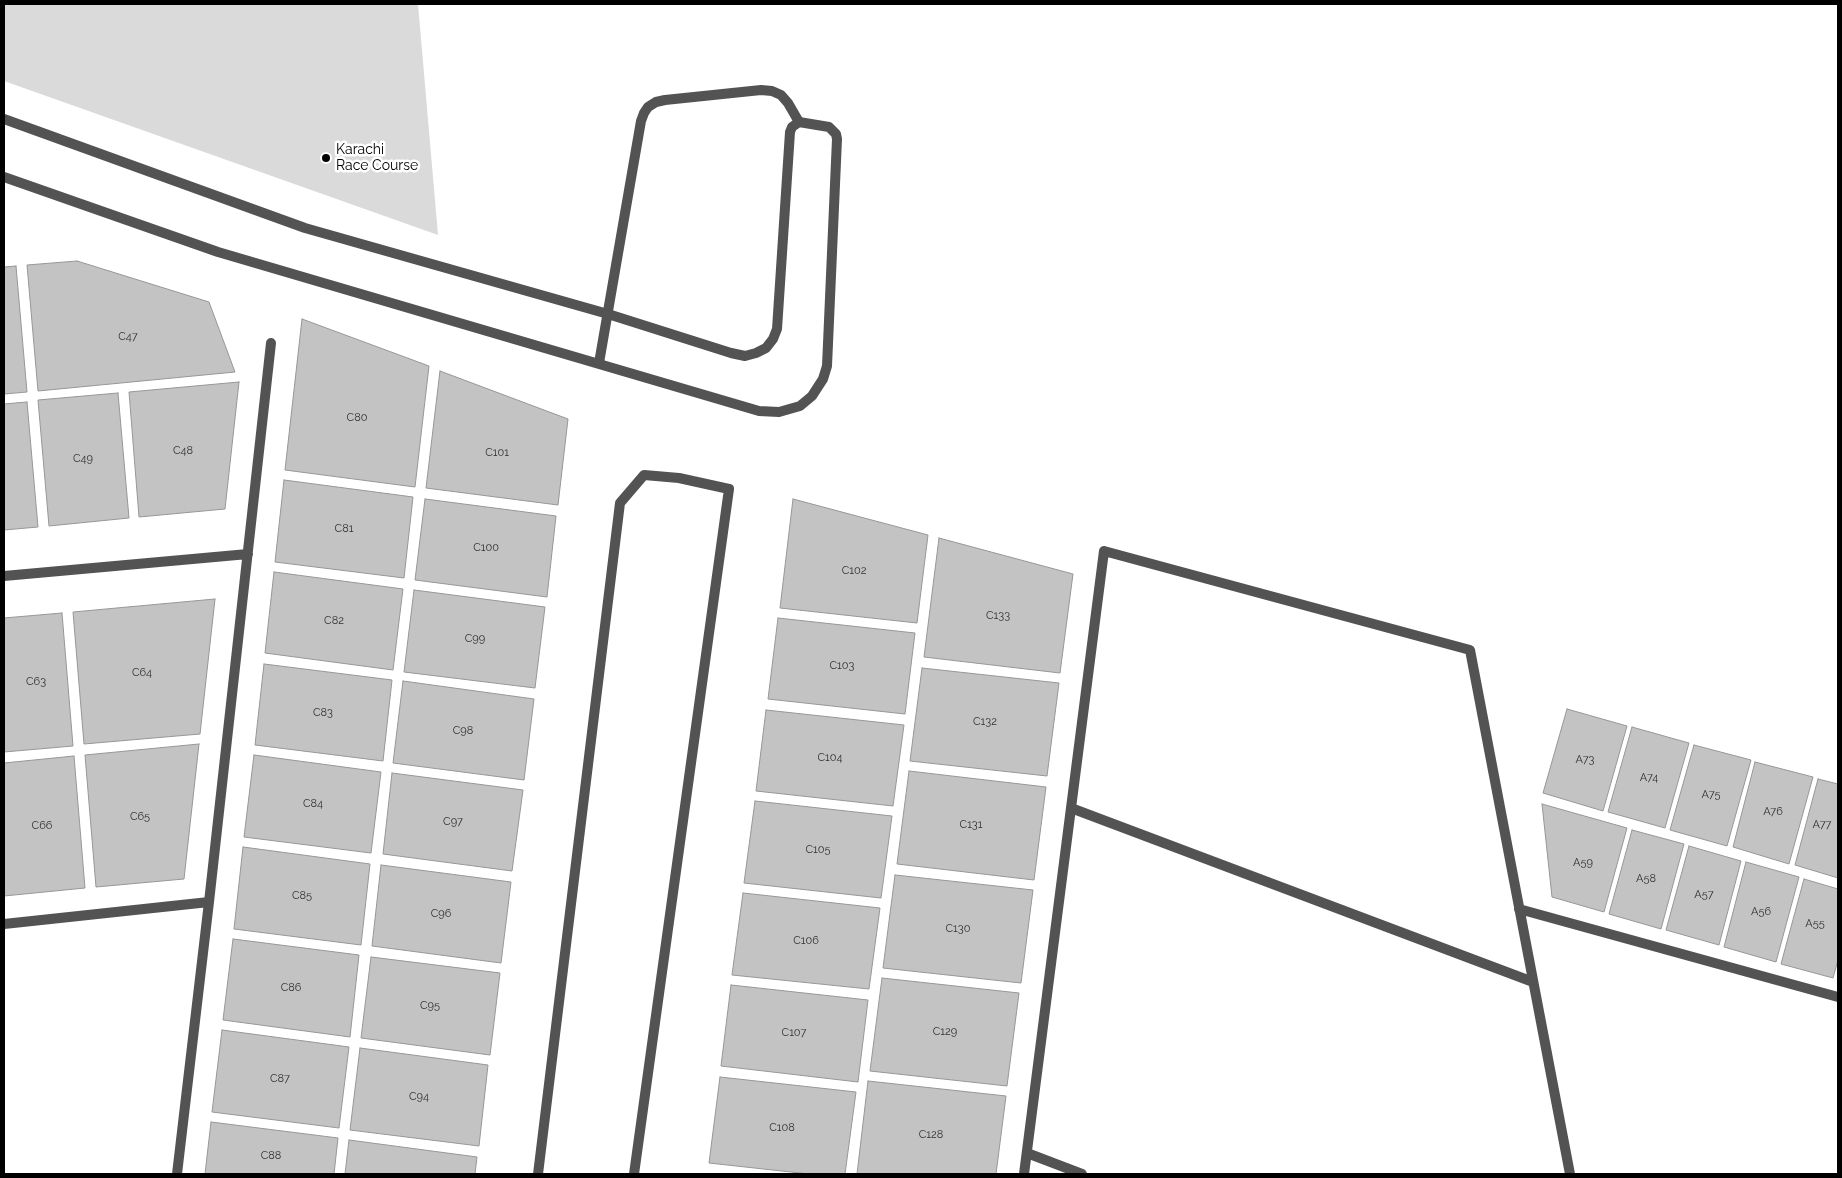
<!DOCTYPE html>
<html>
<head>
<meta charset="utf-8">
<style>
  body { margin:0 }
  #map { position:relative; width:1842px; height:1178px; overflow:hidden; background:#fff; font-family:Raleway,sans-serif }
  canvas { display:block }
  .frame { position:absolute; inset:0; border:5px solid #000; pointer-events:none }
</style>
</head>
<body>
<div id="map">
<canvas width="1842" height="1178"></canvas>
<div class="frame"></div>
</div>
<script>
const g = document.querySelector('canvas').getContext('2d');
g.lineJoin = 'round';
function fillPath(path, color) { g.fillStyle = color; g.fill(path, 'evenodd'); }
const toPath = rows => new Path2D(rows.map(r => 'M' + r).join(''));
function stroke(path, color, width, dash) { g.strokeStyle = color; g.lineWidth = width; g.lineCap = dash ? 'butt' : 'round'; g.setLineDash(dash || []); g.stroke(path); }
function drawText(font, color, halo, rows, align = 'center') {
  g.font = font + ' Raleway,sans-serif'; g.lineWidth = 5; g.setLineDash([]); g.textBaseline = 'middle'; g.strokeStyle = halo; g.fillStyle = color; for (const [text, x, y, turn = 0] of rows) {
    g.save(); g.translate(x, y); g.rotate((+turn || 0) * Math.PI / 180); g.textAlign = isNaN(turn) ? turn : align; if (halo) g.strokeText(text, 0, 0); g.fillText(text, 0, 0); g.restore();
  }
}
fillPath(toPath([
  [4,4,418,4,438,235,4,81]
]), '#dadada');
const building = toPath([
  [77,261,209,302,235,372,38,391,27,265,77,261],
  [16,266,27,392,4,394,4,267,16,266],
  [302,319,429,366,415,487,285,470,302,319],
  [440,371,568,419,558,505,426,488,440,371],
  [239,382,225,509,139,517,129,392,239,382],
  [118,393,129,518,49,526,38,400,118,393],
  [27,402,38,527,4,530,4,404,27,402],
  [284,480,413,497,404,578,275,562,284,480],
  [425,499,556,516,547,597,415,580,425,499],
  [793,499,928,535,917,623,780,608,793,499],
  [939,538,1073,574,1060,673,924,657,939,538],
  [274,572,403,589,393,670,265,653,274,572],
  [414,590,545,607,535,688,404,672,414,590],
  [215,599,200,734,84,744,73,612,215,599],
  [62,613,73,746,4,752,4,618,62,613],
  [778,618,915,633,905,714,768,699,778,618],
  [264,664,392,680,383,761,255,745,264,664],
  [922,668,1059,683,1047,776,910,761,922,668],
  [403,681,534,699,524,780,393,763,403,681],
  [1567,709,1627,726,1603,811,1543,793,1567,709],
  [766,710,904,725,893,806,756,791,766,710],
  [1632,727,1689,743,1665,828,1608,812,1632,727],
  [199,744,184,879,96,887,85,755,199,744],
  [1694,745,1751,760,1727,846,1670,830,1694,745],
  [254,755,381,772,371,853,244,837,254,755],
  [74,756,85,888,4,896,4,763,74,756],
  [1755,762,1813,777,1789,864,1733,847,1755,762],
  [909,771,1046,787,1034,880,897,864,909,771],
  [392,773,523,790,512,871,383,854,392,773],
  [1818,779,1838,784,1838,878,1795,865,1818,779],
  [755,801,892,816,881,898,744,883,755,801],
  [1542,804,1627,828,1604,912,1552,897,1542,804],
  [1632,830,1684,844,1661,929,1609,914,1632,830],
  [1689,846,1741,861,1719,945,1666,930,1689,846],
  [243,847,370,864,361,945,234,929,243,847],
  [1746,862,1799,877,1776,962,1724,947,1746,862],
  [381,865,511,882,501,963,372,946,381,865],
  [895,875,1033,890,1021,983,883,968,895,875],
  [1804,879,1838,889,1838,960,1833,978,1781,964,1804,879],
  [743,893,880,908,869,989,732,975,743,893],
  [233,939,359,955,350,1037,223,1020,233,939],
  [371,957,500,973,490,1055,361,1038,371,957],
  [882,978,1019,993,1007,1086,870,1071,882,978],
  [731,985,868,1000,858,1082,721,1066,731,985],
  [222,1030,349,1047,339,1128,212,1112,222,1030],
  [360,1048,488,1065,479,1146,350,1130,360,1048],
  [720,1077,856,1092,845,1174,809,1174,709,1163,720,1077],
  [868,1081,1006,1096,996,1174,857,1174,868,1081],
  [211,1122,338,1138,334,1174,205,1174,211,1122],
  [349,1140,477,1157,475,1174,345,1174,349,1140]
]);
fillPath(building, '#c3c3c3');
stroke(building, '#979797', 1);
stroke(toPath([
  [599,363,641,121,644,113,648,107,656,102,665,100,761,90,772,91,781,95,788,103,799,122]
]), '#535353', 10);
stroke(toPath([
  [4,119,305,228,608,314,731,353,745,356,756,353,766,348,773,339,777,329,790,132,792,127,799,122,829,127,836,134,837,139,827,366,823,379,812,396,800,406,779,412,759,411,218,252,4,177],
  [4,576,248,554],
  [1071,808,1533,982],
  [1519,909,1838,997],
  [4,924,209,902],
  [1027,1153,1082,1174],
  [177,1174,209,902,271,343],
  [538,1174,620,503,644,475,679,478,729,489,634,1174],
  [1024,1174,1104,551,1470,650,1570,1174]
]), '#535353', 10);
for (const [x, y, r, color] of [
  [326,158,5,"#000"]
]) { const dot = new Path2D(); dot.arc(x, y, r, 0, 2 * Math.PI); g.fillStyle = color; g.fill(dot); stroke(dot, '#fff', 2); }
drawText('11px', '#313131', null, [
  ["C47",128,337],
  ["C80",357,418],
  ["C48",183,451],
  ["C101",497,453],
  ["C49",83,459],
  ["C81",344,529],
  ["C100",486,548],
  ["C102",854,571],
  ["C133",998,616],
  ["C82",334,621],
  ["C99",475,639],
  ["C103",842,666],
  ["C64",142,673],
  ["C63",36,682],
  ["C83",323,713],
  ["C132",985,722],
  ["C98",463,731],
  ["C104",830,758],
  ["A73",1585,760],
  ["A74",1649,778],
  ["A75",1711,795],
  ["C84",313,804],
  ["A76",1773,812],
  ["C65",140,817],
  ["C97",453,822],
  ["C131",971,825],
  ["A77",1822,825],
  ["C66",42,826],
  ["C105",818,850],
  ["A59",1583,863],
  ["A58",1646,879],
  ["A57",1704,895],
  ["C85",302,896],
  ["A56",1761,912],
  ["C96",441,914],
  ["A55",1815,924],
  ["C130",958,929],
  ["C106",806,941],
  ["C86",291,988],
  ["C95",430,1006],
  ["C129",945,1032],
  ["C107",794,1033],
  ["C87",280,1079],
  ["C94",419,1097],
  ["C108",782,1128],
  ["C128",931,1135],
  ["C88",271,1156]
]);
drawText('14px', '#000', '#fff', [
  ["Karachi",336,150],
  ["Race Course",336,166]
], 'left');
</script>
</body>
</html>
